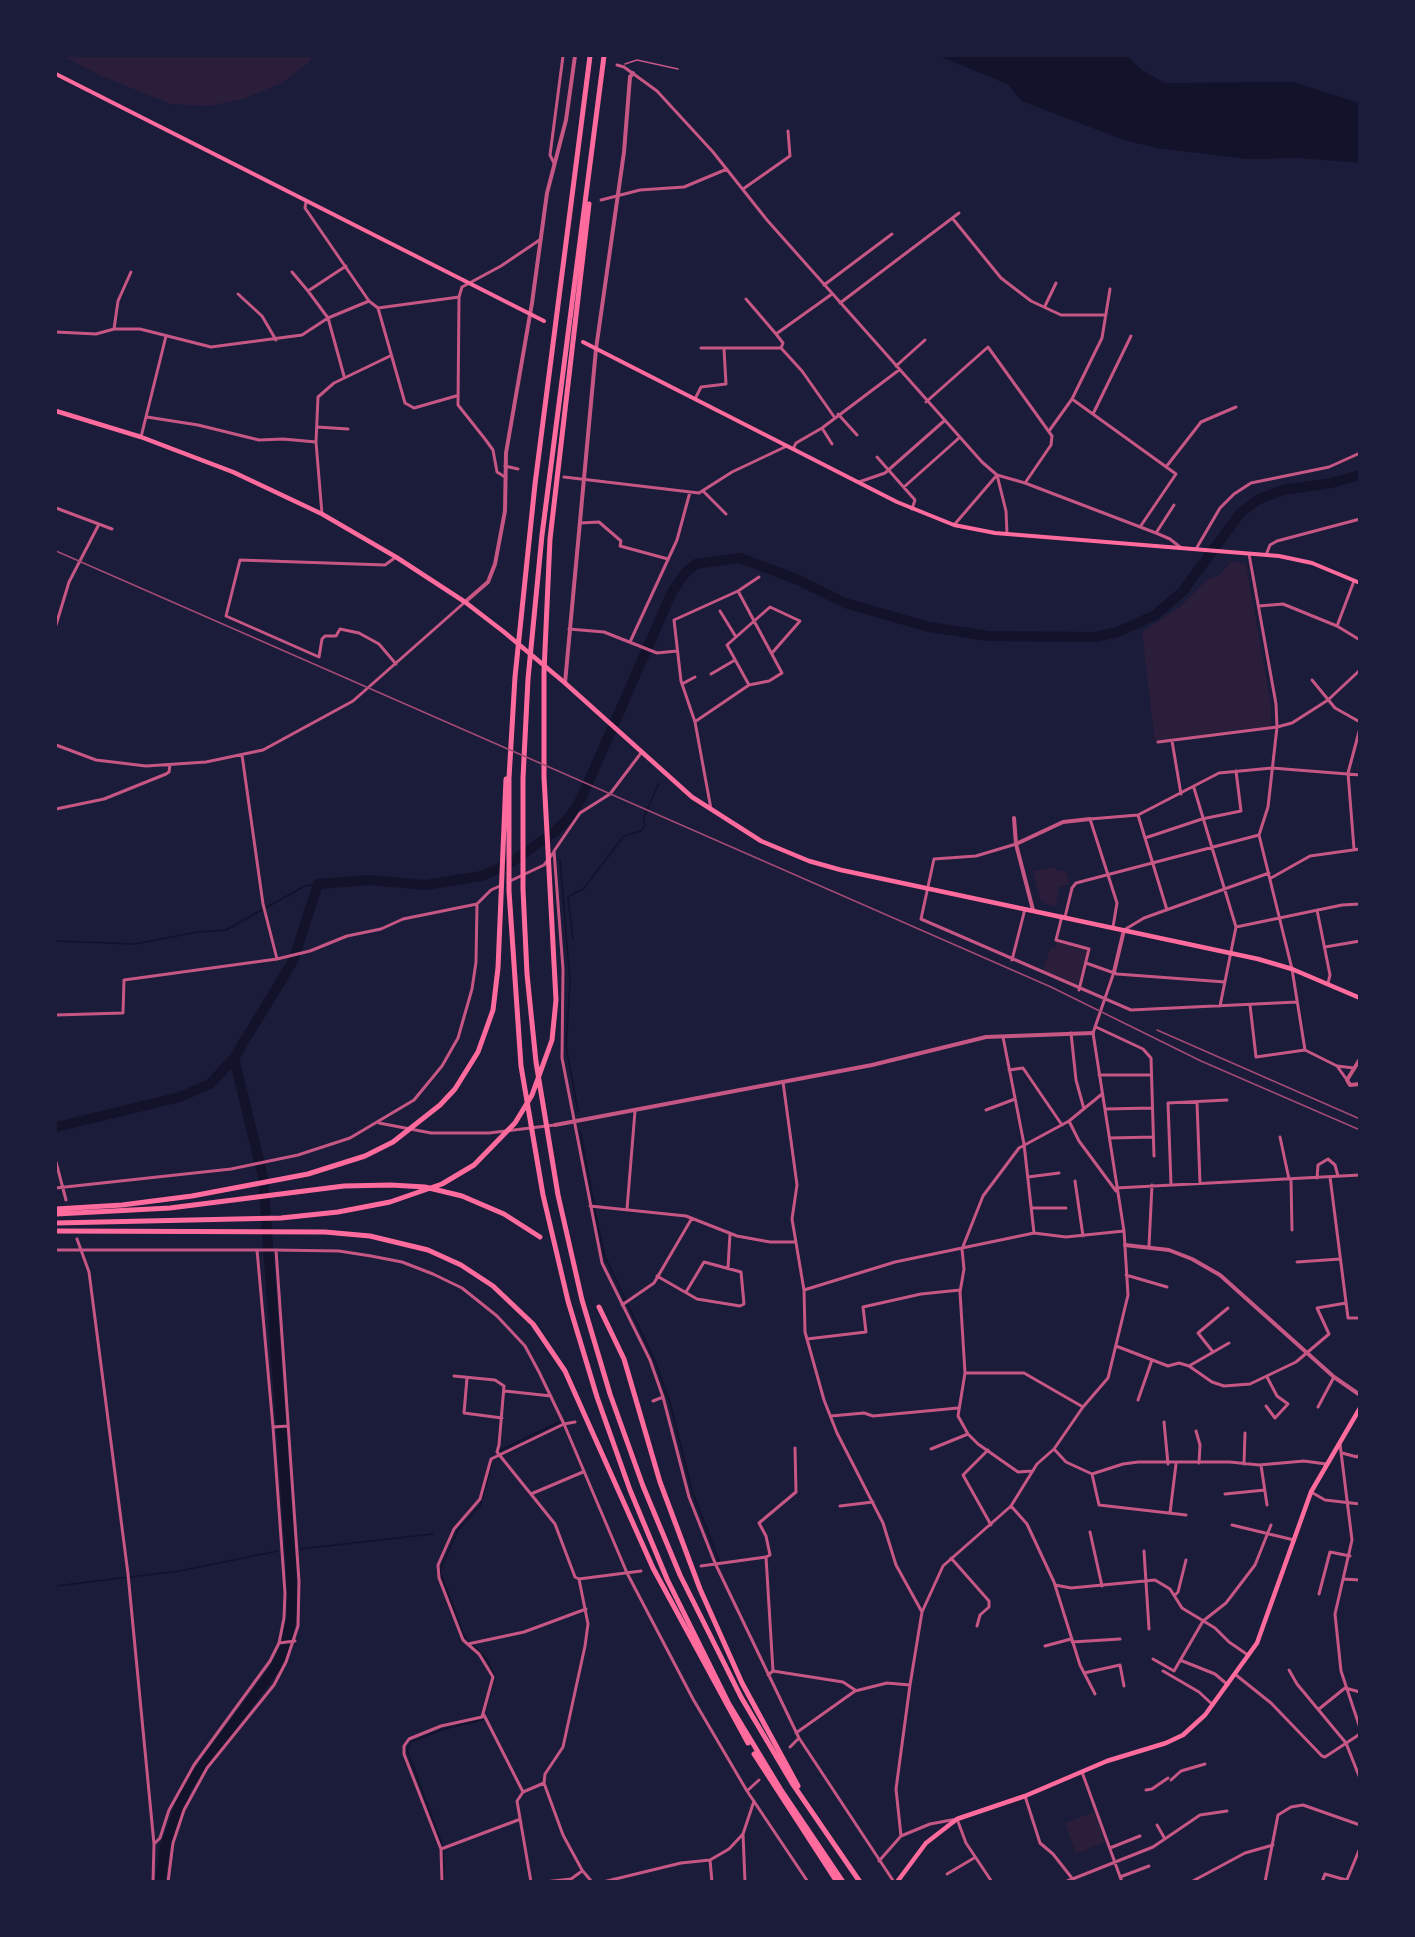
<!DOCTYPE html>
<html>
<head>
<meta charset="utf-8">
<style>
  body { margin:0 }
  #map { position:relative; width:1415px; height:1937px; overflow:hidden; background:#1b1b3a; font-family:"PT Sans Narrow",sans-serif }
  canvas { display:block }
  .frame { position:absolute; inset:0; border:57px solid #1b1b3a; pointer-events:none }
</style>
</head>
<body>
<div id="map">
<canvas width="1415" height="1937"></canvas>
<div class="frame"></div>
</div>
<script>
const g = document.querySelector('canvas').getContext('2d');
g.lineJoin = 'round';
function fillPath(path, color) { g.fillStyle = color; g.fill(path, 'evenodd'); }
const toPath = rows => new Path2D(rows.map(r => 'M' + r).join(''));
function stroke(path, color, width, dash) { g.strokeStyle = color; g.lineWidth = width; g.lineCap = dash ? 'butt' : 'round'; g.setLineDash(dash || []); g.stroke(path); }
fillPath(toPath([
  [63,56,312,56,308,63,282,83,243,99,209,106,171,104,99,75],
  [1232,561,1246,564,1271,705,1271,726,1155,742,1142,632,1180,607,1208,579,1218,576],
  [1056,867,1057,871,1065,870,1070,884,1059,887,1056,906,1046,904,1040,899,1033,871],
  [1056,942,1088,950,1079,988,1042,972,1051,947,1055,948],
  [1094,1812,1105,1842,1076,1854,1065,1823]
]), '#2a1e3b');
fillPath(toPath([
  [940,56,1127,56,1143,71,1165,83,1293,82,1359,103,1359,163,1301,158,1248,159,1157,148,1124,140,1022,101,1007,84]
]), '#12122b');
stroke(toPath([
  [558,828,559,835],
  [560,860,570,982,566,1046,578,1111],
  [573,939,568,897,583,889,624,836,641,831,645,825,643,819,659,783],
  [56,941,135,944,197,932,226,930,305,886,318,884],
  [580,1131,594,1204],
  [594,1208,605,1257,655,1361,670,1403,692,1491,719,1561],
  [499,1451,559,1422],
  [300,1549,433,1534],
  [284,1550,294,1549],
  [284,1552,290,1552],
  [56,1586,179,1571,278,1551],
  [469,1642,463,1634,440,1571,458,1530,480,1506,492,1463],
  [444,1882,443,1847,407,1750,411,1742,444,1729,482,1720,495,1677,487,1660,473,1645]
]), '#12122b', 1.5);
stroke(toPath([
  [56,1127,180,1097,210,1084,234,1058,293,961,318,884,370,880,425,885,482,876,510,863,552,834,568,819,581,799,672,592,685,573,696,564,740,558,796,579,845,603,929,627,988,636,1095,637,1118,632,1155,615,1183,591,1241,512,1259,499,1283,490,1331,483,1360,475],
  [160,1882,165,1846,187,1787,275,1668,285,1648,292,1615,291,1564,263,1177,234,1058]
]), '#12122b', 10);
stroke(toPath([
  [625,64,637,60,678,69]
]), '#c65784', 1.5);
stroke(toPath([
  [617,65,624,67,657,91,713,152,767,220,982,462,997,475,1025,483,1156,533,1170,539,1180,547],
  [554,163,550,155,563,56],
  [743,189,790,156,788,131],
  [601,200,640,190,684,187,727,169],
  [306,202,305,208,369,301],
  [953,219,1001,278,1031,301,1061,315,1106,315],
  [292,272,308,291,346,266],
  [824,285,892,234],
  [308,291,328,318,344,376],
  [238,294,262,316,276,340],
  [746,299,776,334,783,343,781,348],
  [840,303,959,213],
  [1045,306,1056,283],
  [378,308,405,403,414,408,456,396],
  [114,329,118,301,131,272],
  [56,332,96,334,114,329,140,329,211,347,302,335,328,318,369,301,378,308,459,297],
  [776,334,832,294],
  [701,348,781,348,802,371,835,418],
  [896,366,925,340],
  [695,399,701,387,726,384,724,349],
  [1072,399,1176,474,1140,527],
  [926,402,988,347,1052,436,1051,445,1025,483],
  [838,414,857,435],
  [1093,414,1131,336],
  [147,417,198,425,259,440,283,439,316,442],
  [317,427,348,429],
  [822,428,832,444],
  [1049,431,1072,399,1102,338,1110,289],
  [141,437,166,336],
  [793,449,796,443,822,428,899,370],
  [877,457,915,500,912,509],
  [505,466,518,469],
  [1166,467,1201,422,1236,407],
  [505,477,497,472,493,450,485,439,458,405,459,297,462,287,501,266,541,239],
  [564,477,699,493,732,472,787,446],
  [859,482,885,473,944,421],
  [904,487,959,438],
  [703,491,726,514],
  [56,508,112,529],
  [322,514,316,442,318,397,334,383,390,356],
  [580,523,599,522,621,541,620,546,668,559],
  [954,525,997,475,1006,511,1007,534],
  [1156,533,1174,505],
  [1196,549,1220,508,1234,494,1251,483,1329,467,1360,453],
  [1249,554,1276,704,1277,727,1268,807,1259,835,1292,969,1305,1050],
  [1266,555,1270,545,1277,541,1360,519],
  [1259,606,1283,604,1337,626,1360,640],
  [720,611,736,637],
  [56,625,69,582,98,526],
  [1337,626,1354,581],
  [569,629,604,632,657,653,677,651],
  [630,642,677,540,690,492],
  [396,664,379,644,359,633,340,629,336,636,325,636,322,639,319,657,226,616,240,560,385,565,396,557],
  [711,674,735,660],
  [1312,680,1335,708,1360,722],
  [682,684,695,677],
  [749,685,727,645,770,607,800,621,772,653],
  [696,721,749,685,769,681,782,673,738,591],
  [1172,741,1181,794],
  [1158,742,1277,727,1292,723,1328,700,1360,670],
  [56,745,96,760,146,766,206,762,263,750,353,701,465,602],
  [641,753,610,794,580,813,554,851,563,969,562,1058,602,1263,650,1360,663,1397,689,1497,715,1563,799,1738,894,1882],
  [242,755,263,904,277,959],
  [1194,788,1236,927,1220,1006],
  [56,809,104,799,166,774,169,772,170,765],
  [711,809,695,722,681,681,674,620,738,591,759,577],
  [1138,815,1167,910],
  [1145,838,1202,819,1241,811,1236,771],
  [1016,844,976,856,934,859,921,919,1131,1010,1297,1002],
  [1354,849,1348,773,1360,728],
  [1271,878,1310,856,1360,849],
  [508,882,544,865,554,852],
  [1317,910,1330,975,1328,983],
  [1062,916,1056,940,1089,949,1079,990],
  [1065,917,1072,888,1076,883,1259,835],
  [1113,927,1117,903,1090,819,1138,815,1219,773,1272,768,1360,775],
  [1236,927,1342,905,1360,904],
  [1124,930,1144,918,1269,873],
  [1325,947,1360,941],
  [1012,960,1025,909],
  [1086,963,1117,974,1225,982],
  [1250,1005,1256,1057,1305,1050,1337,1066,1354,1068],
  [56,1015,123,1013,124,980,277,959,310,951,347,936,381,929,403,919,477,904],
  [1096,1027,1143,1049,1151,1058,1154,1156],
  [1071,1033,1076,1080,1084,1109],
  [1003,1037,1024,1144,1034,1233],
  [1337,1066,1347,1080],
  [1009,1070,1023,1068,1062,1125],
  [1099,1075,1151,1075],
  [783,1082,797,1185,792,1219,804,1290,805,1332,824,1400,837,1433,883,1523,896,1565,922,1612],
  [1197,1102,1200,1183],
  [1105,1109,1152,1108],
  [986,1110,1015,1099],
  [1069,1121,1079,1141,1116,1191],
  [379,1123,431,1133,489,1133,555,1125],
  [1280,1137,1289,1179],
  [1110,1138,1153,1137],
  [56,1162,66,1200],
  [1028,1177,1059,1173],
  [1330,1177,1348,1318,1360,1318],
  [1317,1178,1318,1165,1328,1159,1335,1165,1338,1176],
  [1291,1180,1292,1230],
  [1075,1181,1083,1236],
  [1171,1184,1168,1103,1227,1100],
  [56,1188,231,1169,298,1155,350,1138,414,1100,442,1066,458,1038,472,989,476,962,477,904,491,890,502,885],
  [1116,1188,1360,1175],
  [590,1206,686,1216,737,1236,770,1242,794,1242],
  [1031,1208,1066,1208],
  [627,1209,635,1111],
  [77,1239,89,1272,128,1574,154,1844,153,1882],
  [1149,1246,1152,1185],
  [56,1250,273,1250,339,1251,371,1256,402,1262,433,1274,462,1288,497,1316,525,1346,539,1372,564,1424,627,1573,693,1699,747,1791,808,1882],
  [1297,1262,1340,1259],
  [728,1268,730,1234],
  [1126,1275,1167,1287],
  [657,1276,697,1299,740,1306,744,1304,741,1272,704,1262,686,1292],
  [804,1290,895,1262,1034,1233,1066,1237,1124,1231],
  [622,1305,654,1283,692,1218],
  [807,1339,866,1332,863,1307,921,1294,960,1290],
  [1116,1346,1168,1366,1179,1363,1189,1366,1212,1382,1224,1386,1250,1384,1296,1362,1329,1334,1317,1308,1346,1303],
  [1213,1352,1198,1333,1228,1308],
  [1189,1366,1229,1343],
  [965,1373,1024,1373,1083,1407],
  [454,1376,495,1380,504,1386,499,1445,497,1452,555,1524,575,1577,579,1579],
  [467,1378,464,1413,502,1418],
  [505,1391,551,1396],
  [1138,1400,1152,1360],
  [653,1401,663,1397],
  [1266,1406,1275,1418,1288,1404,1277,1396,1267,1377],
  [1318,1407,1334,1377],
  [831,1416,864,1413,873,1416,958,1408],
  [1164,1422,1168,1464],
  [273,1427,288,1426],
  [1196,1431,1200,1445,1199,1463],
  [1340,1444,1352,1540,1335,1614,1341,1671,1360,1728],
  [931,1449,968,1434],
  [1054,1449,1066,1462,1092,1474,1123,1464,1138,1462,1230,1462,1259,1465,1304,1461,1326,1464],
  [988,1450,963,1475,991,1525],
  [1342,1453,1357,1457,1360,1454],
  [1244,1464,1245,1433],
  [1261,1465,1267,1505],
  [1032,1471,1018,1472,978,1444,968,1434,958,1416,965,1373,960,1292,964,1269,962,1249,983,1196,1019,1148,1069,1121,1102,1094],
  [1092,1474,1099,1505,1186,1515],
  [1311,1492,1325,1500,1360,1504],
  [531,1494,583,1472],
  [1225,1494,1265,1490],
  [840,1506,873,1502],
  [1011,1506,1027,1524,1054,1582,1080,1665,1095,1694],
  [1170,1513,1176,1464],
  [1232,1525,1294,1540],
  [1090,1532,1102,1586],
  [1144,1551,1149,1629],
  [766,1557,773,1671,768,1675],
  [951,1558,989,1601,989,1607,980,1615,977,1626],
  [701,1566,766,1557,770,1555,766,1536,759,1523,796,1492,795,1448],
  [1343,1579,1360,1580],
  [1055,1585,1071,1588,1155,1580,1170,1589,1182,1608,1215,1628,1229,1642,1248,1655],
  [1319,1594,1330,1552,1350,1556],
  [1175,1595,1178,1592,1186,1560],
  [1072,1642,1120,1639],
  [279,1643,295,1641],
  [468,1644,524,1632,586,1609],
  [1045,1646,1071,1639],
  [1153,1659,1174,1671,1203,1621,1226,1603,1255,1565,1271,1525],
  [1180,1660,1215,1674,1228,1685],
  [1289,1670,1297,1684,1346,1743,1359,1776],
  [773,1671,843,1682,855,1690],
  [1163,1671,1199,1692,1213,1705],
  [1084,1673,1120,1665,1124,1686],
  [1236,1675,1271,1703,1322,1756,1325,1757,1360,1734],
  [1319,1709,1345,1688,1360,1692],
  [484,1715,523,1792],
  [796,1733,855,1691,887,1683,910,1685],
  [790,1747,799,1738],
  [1082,1772,1122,1882],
  [1171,1780,1181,1771,1205,1764],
  [1146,1790,1152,1789,1168,1778],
  [747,1791,759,1780],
  [1025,1796,1040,1843,1053,1854,1075,1882],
  [1157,1825,1165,1839],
  [154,1844,160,1838,169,1810,194,1765,270,1661,279,1643,284,1618,285,1593,273,1427,257,1250],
  [1110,1848,1140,1836],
  [441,1849,518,1820],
  [710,1860,712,1882],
  [879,1861,901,1836],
  [947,1874,974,1858],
  [1120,1877,1149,1866],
  [168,1882,173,1843,184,1810,207,1768,274,1685,286,1662,298,1626,299,1581,276,1250],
  [442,1882,441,1849,404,1754,404,1746,409,1739,441,1726,482,1717,493,1677,479,1654,463,1640,439,1578,438,1565,454,1529,480,1499,491,1459,564,1424,575,1422],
  [531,1882,517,1801,523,1792,544,1783],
  [544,1882,571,1879,582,1871],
  [592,1882,582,1870,563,1835,544,1783,545,1774,563,1747,585,1646,588,1624,579,1579,641,1571],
  [603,1882,681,1863,710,1860,729,1849,743,1834],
  [745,1882,743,1834,754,1801],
  [992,1882,966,1843,957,1819,930,1824,901,1836,896,1789,910,1685,922,1612,943,1566,1011,1506,1037,1464,1054,1449,1083,1407,1108,1378,1128,1295,1124,1231,1093,1033,1114,972],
  [1065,1882,1153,1847,1200,1815,1227,1811],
  [1191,1882,1245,1853,1273,1845],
  [1265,1882,1278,1815,1291,1807,1303,1805,1360,1825],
  [1322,1882,1325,1874,1346,1880],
  [1346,1882,1360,1848]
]), '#c65784', 3);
stroke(toPath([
  [465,602,488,582,495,564,505,511,506,453,532,303,547,193,566,120,575,56],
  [565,683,596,349,624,152,630,77,633,73],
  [1014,818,1016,844,1033,910],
  [1016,844,1063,822,1090,819],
  [1114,972,1124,930],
  [1360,1059,1347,1080,1350,1085,1360,1084],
  [555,1125,872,1065,986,1037,1093,1033],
  [1125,1245,1169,1250,1192,1259,1220,1275,1334,1377,1360,1395]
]), '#c65784', 4);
stroke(toPath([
  [56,74,544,321],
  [583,342,897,502,954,525,995,533,1279,556,1312,563,1360,583]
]), '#ff6b9d', 4);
stroke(toPath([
  [897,1882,926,1843,957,1819,1025,1796,1107,1761,1166,1743,1183,1735,1205,1715,1257,1643,1311,1492,1360,1408]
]), '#ff6b9d', 4.5);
stroke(toPath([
  [56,411,141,437,233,472,322,514,396,557,465,602,504,632,565,683,692,797,761,841,809,861,841,870,1258,959,1292,969,1360,998]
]), '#ff6b9d', 4.5);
stroke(toPath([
  [590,56,535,484,515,677,509,778,509,891,521,1066,543,1195,568,1301,597,1397,630,1490,667,1579,729,1704,781,1790,843,1882],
  [604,56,542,535,528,679,523,778,523,889,527,974,536,1062,558,1195,582,1300,610,1394,643,1486,680,1575,741,1697,792,1783,860,1882],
  [56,1209,122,1205,192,1196,308,1174,365,1156,393,1142,440,1105,455,1089,478,1052,493,1010,498,968,506,779],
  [56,1214,170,1208,344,1186,391,1185,425,1187,462,1196,504,1214,540,1237],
  [56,1223,281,1218,338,1212,390,1202,442,1184,474,1165,515,1123,532,1095,552,1040,556,1000,544,777,544,672,550,539,589,204],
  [56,1231,325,1232,370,1236,428,1250,461,1265,493,1286,533,1324,565,1371,653,1568,748,1743],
  [599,1307,624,1359,660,1482,700,1589,742,1683,798,1786],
  [754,1754,837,1882]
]), '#ff6b9d', 5);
stroke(toPath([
  [56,551,1051,987,1201,1061,1360,1130],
  [1157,1030,1360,1119]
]), '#a44b75', 1.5);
</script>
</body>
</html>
